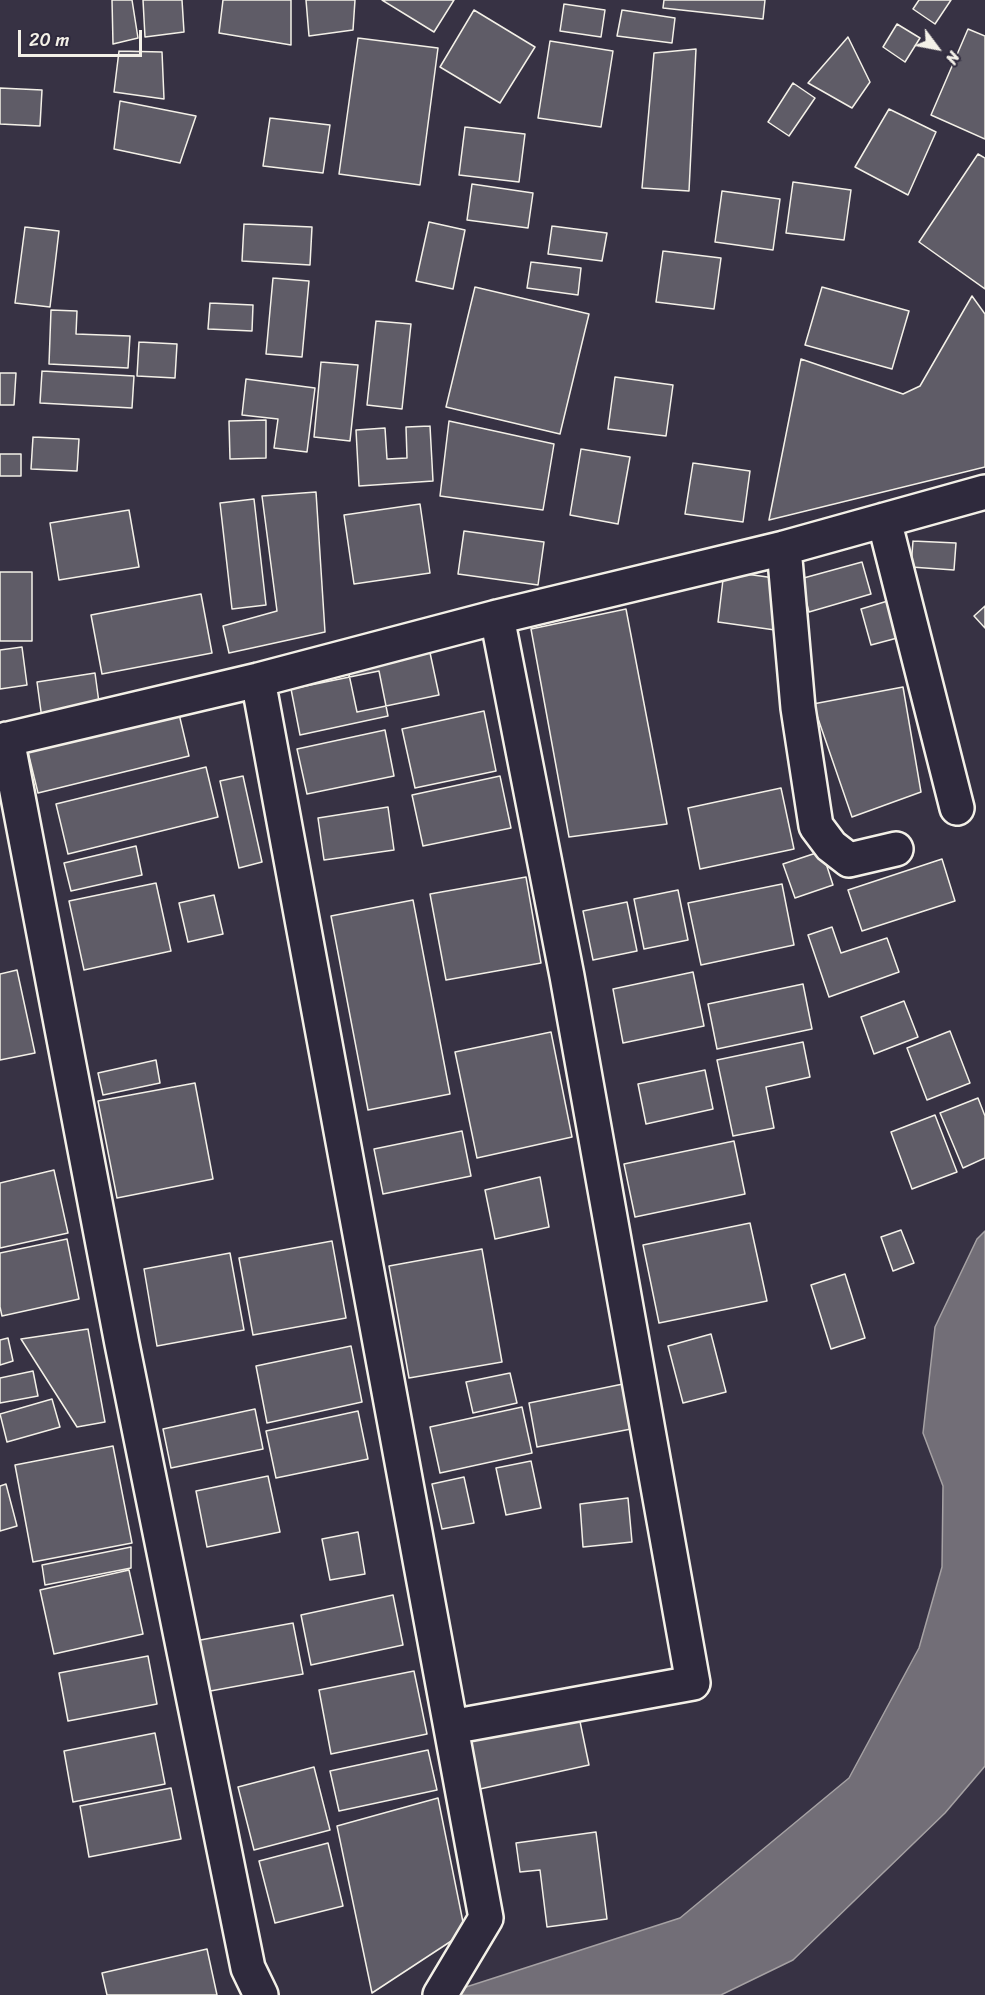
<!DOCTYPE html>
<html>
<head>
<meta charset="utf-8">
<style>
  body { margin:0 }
  #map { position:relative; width:985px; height:1995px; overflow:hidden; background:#373244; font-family:Sriracha,sans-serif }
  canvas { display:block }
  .north { position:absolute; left:907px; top:18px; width:60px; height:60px; -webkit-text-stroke:4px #2f2a3d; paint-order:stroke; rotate:122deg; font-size:16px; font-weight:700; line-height:24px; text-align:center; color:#f4f1e8 }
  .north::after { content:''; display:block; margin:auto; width:21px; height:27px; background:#f4f1e8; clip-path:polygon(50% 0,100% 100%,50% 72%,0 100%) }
  .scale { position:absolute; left:18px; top:30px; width:124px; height:27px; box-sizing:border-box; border:3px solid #f4f1e8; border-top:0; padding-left:8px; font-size:18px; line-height:21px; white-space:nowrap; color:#f4f1e8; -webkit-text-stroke:4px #2f2a3d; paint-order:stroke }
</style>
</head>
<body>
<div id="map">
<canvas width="985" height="1995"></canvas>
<div class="north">N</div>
<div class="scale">20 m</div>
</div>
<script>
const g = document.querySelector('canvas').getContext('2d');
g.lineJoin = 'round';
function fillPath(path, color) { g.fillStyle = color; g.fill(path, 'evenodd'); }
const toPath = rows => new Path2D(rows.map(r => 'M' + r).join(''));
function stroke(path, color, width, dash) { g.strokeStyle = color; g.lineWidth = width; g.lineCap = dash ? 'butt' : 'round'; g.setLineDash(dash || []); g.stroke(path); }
const water = toPath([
  [985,1231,985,1766,945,1813,793,1960,721,1995,458,1995,463,1988,680,1918,849,1778,919,1648,942,1567,943,1486,923,1433,935,1327,977,1239,985,1231]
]);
fillPath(water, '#726e77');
stroke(water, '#a6a2a4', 1.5);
const building = toPath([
  [112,0,132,0,138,38,113,44,112,0],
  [143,0,182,0,184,32,145,37,143,0],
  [223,0,291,0,291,45,219,33,223,0],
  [306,0,355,0,353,30,309,36,306,0],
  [382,0,454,0,434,32,382,0],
  [664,0,765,0,763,19,663,8,664,0],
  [919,0,951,0,935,24,913,9,919,0],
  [564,4,605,10,601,37,560,31,564,4],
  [474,10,535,47,500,103,440,67,474,10],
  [622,10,675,18,672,43,617,36,622,10],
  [897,24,920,38,905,62,883,47,897,24],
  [968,29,985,36,985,139,931,115,968,29],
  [848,37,870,82,852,108,808,83,848,37],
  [358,38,438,48,420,185,339,174,358,38],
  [550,41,613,51,601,127,538,118,550,41],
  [696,49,689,191,642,188,654,53,696,49],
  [119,51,162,52,164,99,114,92,119,51],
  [793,83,815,98,789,136,768,122,793,83],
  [0,88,42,90,40,126,0,124,0,88],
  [120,101,196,116,180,163,114,149,120,101],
  [889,109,936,132,908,195,855,167,889,109],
  [270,118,330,125,323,173,263,166,270,118],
  [465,127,525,134,519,182,459,175,465,127],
  [978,154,985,158,985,289,919,242,978,154],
  [793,182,851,190,844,240,786,233,793,182],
  [472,184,533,193,528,228,467,220,472,184],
  [722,191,780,199,773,250,715,242,722,191],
  [429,222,465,230,453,289,416,281,429,222],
  [244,224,312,227,310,265,242,261,244,224],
  [552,226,607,233,602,261,548,254,552,226],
  [25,227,59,231,50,307,15,303,25,227],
  [663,251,721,258,714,309,656,302,663,251],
  [531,262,581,268,578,295,527,288,531,262],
  [273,278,309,281,302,357,266,354,273,278],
  [475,287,589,314,560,434,446,407,475,287],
  [822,287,909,311,892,369,805,345,822,287],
  [972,296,985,314,985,467,769,520,801,359,903,394,920,386,972,296],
  [210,303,253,305,252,331,208,329,210,303],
  [51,310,77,311,76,334,130,336,128,368,49,364,51,310],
  [376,321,411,324,402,409,367,405,376,321],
  [139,342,177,344,175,378,137,376,139,342],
  [321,362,358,365,350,441,314,437,321,362],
  [42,371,134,376,132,408,40,403,42,371],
  [0,373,16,373,14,405,0,405,0,373],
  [615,377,673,385,666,436,608,429,615,377],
  [246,379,315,388,307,452,274,448,278,419,242,415,246,379],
  [266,420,266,458,230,459,229,421,266,420],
  [449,421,554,444,543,510,440,496,449,421],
  [430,426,433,481,359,486,356,430,385,428,387,459,407,458,406,427,430,426],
  [33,437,79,439,77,471,31,469,33,437],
  [581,449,630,457,618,524,570,515,581,449],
  [0,454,21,454,21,476,0,476,0,454],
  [693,463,750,471,743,522,685,514,693,463],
  [316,492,325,632,229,653,223,626,277,611,262,496,316,492],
  [254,499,266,605,232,609,220,503,254,499],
  [420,504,430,573,354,584,344,515,420,504],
  [129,510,139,567,59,580,50,523,129,510],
  [464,531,544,542,538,585,458,574,464,531],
  [913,541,956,543,954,570,911,567,913,541],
  [862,562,871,594,809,612,800,579,862,562],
  [724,571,782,579,775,630,718,622,724,571],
  [0,572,32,572,32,641,0,641,0,572],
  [201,594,212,653,102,674,91,615,201,594],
  [891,600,901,637,871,645,861,609,891,600],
  [985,606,985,628,974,616,985,606],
  [626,609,667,824,569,837,531,629,626,609],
  [22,647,27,685,0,689,0,650,22,647],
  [429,648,439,695,357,712,347,665,429,648],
  [379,671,388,716,300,735,291,689,379,671],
  [95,673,100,710,42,719,37,682,95,673],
  [903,687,921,792,852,817,813,704,903,687],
  [484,711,496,771,415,788,402,729,484,711],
  [179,714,189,756,38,793,28,752,179,714],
  [385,730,394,776,307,794,297,749,385,730],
  [206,767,218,817,68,854,56,804,206,767],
  [243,776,262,862,239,868,220,781,243,776],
  [500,776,511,828,423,846,412,795,500,776],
  [781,788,794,849,700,869,688,808,781,788],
  [388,807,394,850,324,860,318,818,388,807],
  [136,846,142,875,71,891,64,863,136,846],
  [822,851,833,885,795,898,783,864,822,851],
  [942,859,955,901,862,931,848,890,942,859],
  [526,877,541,963,446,980,430,894,526,877],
  [156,883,171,951,84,970,69,901,156,883],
  [782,884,794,945,701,965,688,903,782,884],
  [678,890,688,940,644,949,634,899,678,890],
  [214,895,223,934,188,942,179,903,214,895],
  [413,900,450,1094,368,1110,331,916,413,900],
  [627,902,637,951,593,960,583,911,627,902],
  [832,927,841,953,887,938,899,972,829,997,808,935,832,927],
  [17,970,35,1053,0,1060,0,974,17,970],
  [693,972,704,1026,623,1043,613,989,693,972],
  [803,984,812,1029,717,1049,708,1004,803,984],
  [904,1001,918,1037,874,1054,861,1017,904,1001],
  [950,1031,970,1083,927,1100,907,1048,950,1031],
  [551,1032,572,1137,477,1158,455,1052,551,1032],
  [803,1042,810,1077,766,1087,774,1128,733,1136,717,1060,803,1042],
  [156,1060,160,1083,103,1095,98,1073,156,1060],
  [705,1070,713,1109,646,1124,638,1084,705,1070],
  [195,1083,213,1179,117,1198,98,1101,195,1083],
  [978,1098,985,1116,985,1158,963,1168,940,1113,978,1098],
  [935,1115,957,1172,912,1189,891,1132,935,1115],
  [462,1131,471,1176,383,1194,374,1149,462,1131],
  [734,1141,745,1194,635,1217,624,1164,734,1141],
  [54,1170,68,1233,0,1248,0,1183,54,1170],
  [540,1177,549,1227,495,1239,485,1190,540,1177],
  [750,1223,767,1301,659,1323,643,1245,750,1223],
  [901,1230,914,1263,893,1271,881,1237,901,1230],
  [67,1239,79,1299,2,1316,0,1307,0,1253,67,1239],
  [332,1241,346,1318,253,1335,239,1258,332,1241],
  [482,1249,502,1362,409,1378,389,1266,482,1249],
  [230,1253,244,1330,157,1346,144,1269,230,1253],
  [845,1274,865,1338,831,1349,811,1285,845,1274],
  [88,1329,105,1422,77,1427,21,1339,88,1329],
  [711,1334,726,1392,683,1403,668,1346,711,1334],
  [8,1338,13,1361,0,1365,0,1340,8,1338],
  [351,1346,362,1402,267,1423,256,1366,351,1346],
  [33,1371,38,1396,0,1403,0,1378,33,1371],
  [510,1373,517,1403,473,1413,466,1382,510,1373],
  [623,1384,631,1429,537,1447,529,1403,623,1384],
  [52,1399,60,1427,7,1442,0,1414,52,1399],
  [522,1407,532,1453,440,1473,430,1427,522,1407],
  [255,1409,263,1449,171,1468,163,1429,255,1409],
  [358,1411,368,1459,276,1478,266,1431,358,1411],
  [113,1446,132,1543,33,1562,15,1465,113,1446],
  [531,1461,541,1508,506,1515,496,1468,531,1461],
  [268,1476,280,1532,207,1547,196,1491,268,1476],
  [464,1477,474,1523,442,1529,432,1484,464,1477],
  [6,1484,17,1526,0,1531,0,1486,6,1484],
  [628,1498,632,1542,583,1547,580,1504,628,1498],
  [358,1532,365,1574,330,1580,322,1539,358,1532],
  [131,1547,131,1568,45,1585,42,1565,131,1547],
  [129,1570,143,1634,54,1654,40,1590,129,1570],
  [393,1595,403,1645,311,1665,301,1615,393,1595],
  [293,1623,303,1674,205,1692,195,1641,293,1623],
  [148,1656,157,1704,68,1721,59,1673,148,1656],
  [414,1671,427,1734,331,1754,319,1690,414,1671],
  [578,1712,589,1765,480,1789,469,1736,578,1712],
  [155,1733,165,1784,73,1802,64,1751,155,1733],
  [428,1750,437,1790,339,1811,330,1771,428,1750],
  [314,1767,330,1830,254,1850,238,1787,314,1767],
  [171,1788,181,1839,89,1857,80,1806,171,1788],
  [438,1798,465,1932,372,1993,337,1826,438,1798],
  [596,1832,607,1919,547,1927,540,1870,520,1872,516,1843,596,1832],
  [328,1843,343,1906,275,1923,259,1861,328,1843],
  [207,1949,217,1995,107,1995,102,1973,207,1949]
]);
fillPath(building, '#5f5c67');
stroke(building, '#f4f1e8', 1.5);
const minor = toPath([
  [884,520,957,808],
  [784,548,798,708,816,826,831,846,849,860,896,849],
  [258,680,486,1918,440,1995],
  [7,739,122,1344,248,1968,261,1995],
  [0,741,258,680,497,617,784,548,985,492],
  [451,1727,693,1683,567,976,497,617]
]);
stroke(minor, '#f4f1e8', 38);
stroke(minor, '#2f2a3d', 33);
</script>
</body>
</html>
